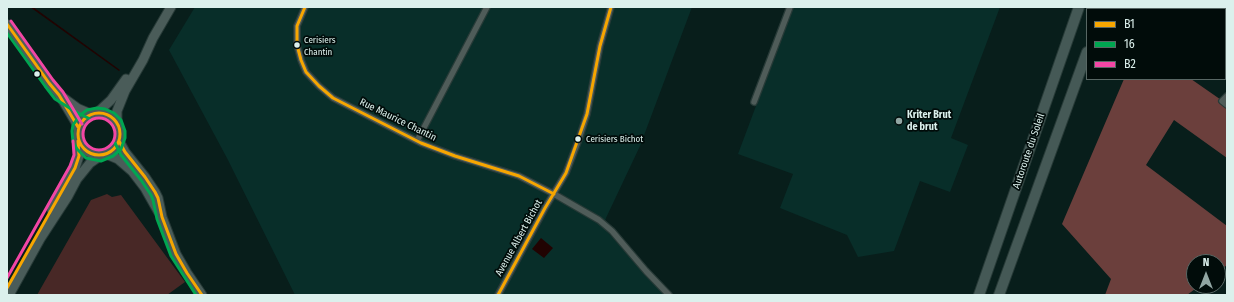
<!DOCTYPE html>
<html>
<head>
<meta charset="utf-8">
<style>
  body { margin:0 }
  #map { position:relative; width:1234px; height:302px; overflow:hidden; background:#081e1b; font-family:"Fira Sans Condensed",sans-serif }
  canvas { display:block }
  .frame { position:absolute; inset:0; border:8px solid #dbf0ec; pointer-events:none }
  .legend { position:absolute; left:1086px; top:8px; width:140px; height:72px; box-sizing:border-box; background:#010c0a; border:1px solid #586764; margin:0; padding:5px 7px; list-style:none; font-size:12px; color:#dbf0ec }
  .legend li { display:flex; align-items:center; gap:8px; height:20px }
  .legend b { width:20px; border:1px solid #586764 }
  .north { position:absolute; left:1186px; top:254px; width:40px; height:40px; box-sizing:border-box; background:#010c0a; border:1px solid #586764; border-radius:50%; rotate:0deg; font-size:11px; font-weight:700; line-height:16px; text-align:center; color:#dbf0ec }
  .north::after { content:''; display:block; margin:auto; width:14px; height:18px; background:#91a6a3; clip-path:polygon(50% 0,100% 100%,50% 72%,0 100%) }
</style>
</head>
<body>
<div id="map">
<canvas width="1234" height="302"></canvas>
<div class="frame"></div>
<ul class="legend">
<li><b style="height:5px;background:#f7a600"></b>B1</li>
<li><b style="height:5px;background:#00a651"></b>16</li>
<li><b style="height:5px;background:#f346a5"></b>B2</li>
</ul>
<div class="north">N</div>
</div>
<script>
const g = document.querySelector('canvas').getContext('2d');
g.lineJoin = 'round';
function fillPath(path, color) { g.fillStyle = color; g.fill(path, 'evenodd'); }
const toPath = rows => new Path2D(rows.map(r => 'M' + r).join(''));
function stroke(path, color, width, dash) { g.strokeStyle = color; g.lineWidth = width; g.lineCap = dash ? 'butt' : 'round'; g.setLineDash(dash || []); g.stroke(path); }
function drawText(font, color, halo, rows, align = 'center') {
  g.font = font + ' "Fira Sans Condensed",sans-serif'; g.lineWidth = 3.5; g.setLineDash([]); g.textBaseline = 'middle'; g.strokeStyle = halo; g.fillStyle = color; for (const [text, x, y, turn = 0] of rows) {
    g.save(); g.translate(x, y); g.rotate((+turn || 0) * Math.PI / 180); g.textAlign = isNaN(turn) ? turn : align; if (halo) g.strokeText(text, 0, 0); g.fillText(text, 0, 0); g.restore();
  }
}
fillPath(toPath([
  [195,7,692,7,640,146,606,218,603,227,664,295,295,295,228,160,169,50],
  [793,7,1000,7,951,138,968,145,950,192,920,181,894,251,858,257,847,235,780,208,793,174,738,154]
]), '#082e29');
fillPath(toPath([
  [107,194,112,197,121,195,185,282,167,295,37,295,91,200]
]), '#482826');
fillPath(toPath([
  [1124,79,1191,79,1227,104,1227,158,1174,120,1146,165,1227,226,1227,265,1218,272,1218,262,1194,262,1194,286,1199,286,1187,295,1105,295,1111,279,1062,224]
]), '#6b3f3c');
fillPath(toPath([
  [30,7,33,7,120,70,119,71],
  [541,238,553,248,544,258,532,249]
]), '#210302');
const minor = toPath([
  [305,7,297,26,297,45,301,60,306,72,319,86,333,98,421,143,455,156,519,176,554,194,599,220,612,231,646,271,669,295],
  [1227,96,1222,101,1227,105],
  [754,102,790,7],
  [417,141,487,7],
  [498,295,545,208,566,173,579,139,587,114,600,46,611,7]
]);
const secondary = toPath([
  [7,24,49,83,59,95,78,127],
  [63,97,78,108,92,114]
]);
const primary = toPath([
  '78 134a21 21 0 1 1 42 0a21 21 0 1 1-42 0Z',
  [97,113,111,100,126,79],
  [117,123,117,111,125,91,143,60,153,38,171,7],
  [119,141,125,152,145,177,155,192,158,198,162,217,176,254,187,273,202,295],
  [106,154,118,159,132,171,145,188,158,211],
  [52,210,75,168,79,156,78,141],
  [9,295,40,239,68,196,77,179,90,163,100,156]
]);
const motorway = toPath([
  [1102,9,1103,7],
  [979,295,1079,7],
  [999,295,1087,52]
]);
stroke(minor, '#273a37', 8);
stroke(secondary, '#273a37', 10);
stroke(primary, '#273a37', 11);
stroke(motorway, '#273a37', 12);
stroke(minor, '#4f5c59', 5.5);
stroke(secondary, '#4f5e5c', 8);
stroke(primary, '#4a5c59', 9);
stroke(motorway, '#455956', 10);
stroke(toPath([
  [305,7,297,26,297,45,301,60,306,72,319,86,333,98,421,143,455,156,519,176,554,194],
  [7,24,49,83,59,95,78,127],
  '78 134a21 21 0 1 1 42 0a21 21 0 1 1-42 0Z',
  [119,141,125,152,145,177,155,192,158,198,162,217,176,254,187,273,202,295],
  [7,288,75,168,79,156,78,141],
  [498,295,545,208,566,173,587,114,600,46,611,7]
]), '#f7a600', 3);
stroke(toPath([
  [7,33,45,86,55,99,76,112,90,119],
  [78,118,73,125,72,131,73,142,77,149,86,158,101,161,113,156,121,149,125,138,125,131,121,120,114,113,105,109,97,108,87,110,79,116],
  [115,143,121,155,141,180,151,195,153,200,157,219,171,256,196,295]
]), '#00a651', 3);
stroke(toPath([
  [11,21,53,80,63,92,82,124],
  '83 134a16 16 0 1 1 32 0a16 16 0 1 1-32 0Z',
  [7,278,70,166,74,155,73,141]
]), '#f346a5', 3);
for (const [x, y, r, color] of [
  [297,45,3.5,"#dbf0ec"],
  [37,74,3.5,"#dbf0ec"],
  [899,121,4,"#91a6a3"],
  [578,139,3.5,"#dbf0ec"]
]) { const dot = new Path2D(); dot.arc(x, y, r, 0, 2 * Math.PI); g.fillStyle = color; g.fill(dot); stroke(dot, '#010c0a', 1.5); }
drawText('9px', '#dbf0ec', '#010c0a', [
  ["Cerisiers",304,40],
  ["Chantin",304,52],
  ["Cerisiers Bichot",586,139]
], 'left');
drawText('bold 10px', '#dbf0ec', '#010c0a', [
  ["Kriter Brut",907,115],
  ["de brut",907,127]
], 'left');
drawText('10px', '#dbf0ec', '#010c0a', [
  ["Rue Maurice Chantin",398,120,26],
  ["Autoroute du Soleil",1029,151,-71],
  ["Avenue Albert Bichot",519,238,-61]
]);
</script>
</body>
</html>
